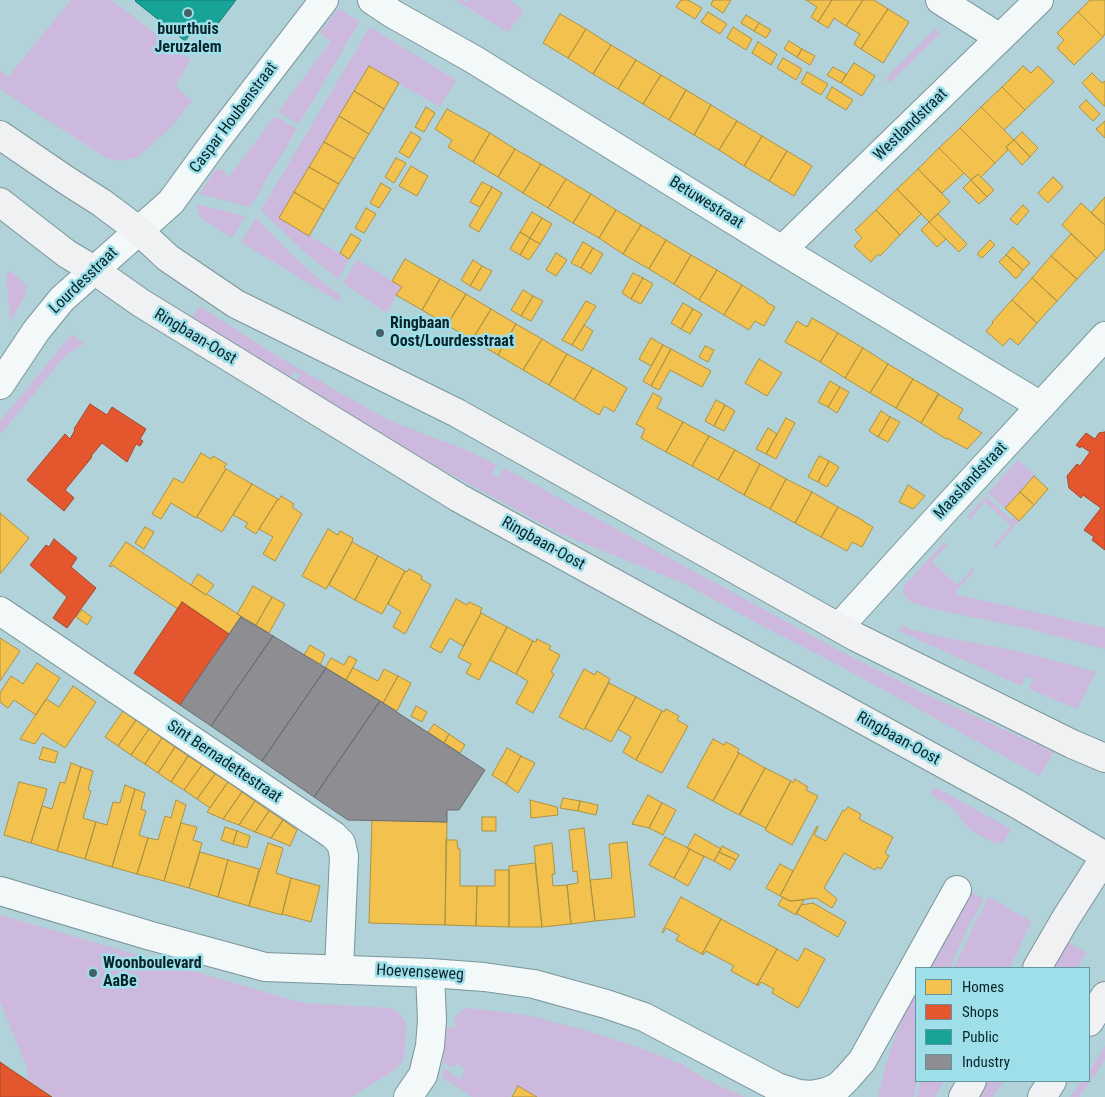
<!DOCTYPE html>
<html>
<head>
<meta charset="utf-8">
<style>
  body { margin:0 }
  #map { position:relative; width:1105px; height:1097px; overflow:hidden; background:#b0d2d8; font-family:"Roboto Condensed",sans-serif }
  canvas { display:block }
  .legend { position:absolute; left:915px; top:967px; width:175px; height:115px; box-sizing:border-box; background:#9edfea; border:1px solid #63959d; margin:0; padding:6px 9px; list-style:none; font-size:15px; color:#0a2529 }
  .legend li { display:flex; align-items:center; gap:10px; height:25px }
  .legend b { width:25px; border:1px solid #63959d }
</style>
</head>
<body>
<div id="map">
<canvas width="1105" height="1097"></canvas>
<ul class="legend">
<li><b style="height:14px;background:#f2c14e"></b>Homes</li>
<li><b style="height:14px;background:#e4572e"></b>Shops</li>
<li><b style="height:14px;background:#17a398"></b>Public</li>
<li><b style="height:14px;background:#8d8d92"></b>Industry</li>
</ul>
</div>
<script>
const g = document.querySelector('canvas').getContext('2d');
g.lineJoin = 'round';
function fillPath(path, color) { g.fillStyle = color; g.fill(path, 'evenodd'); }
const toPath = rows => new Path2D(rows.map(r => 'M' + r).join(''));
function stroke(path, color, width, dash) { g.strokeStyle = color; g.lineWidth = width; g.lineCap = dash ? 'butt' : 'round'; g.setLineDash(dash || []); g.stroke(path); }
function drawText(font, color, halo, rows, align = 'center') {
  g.font = font + ' "Roboto Condensed",sans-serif'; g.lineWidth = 5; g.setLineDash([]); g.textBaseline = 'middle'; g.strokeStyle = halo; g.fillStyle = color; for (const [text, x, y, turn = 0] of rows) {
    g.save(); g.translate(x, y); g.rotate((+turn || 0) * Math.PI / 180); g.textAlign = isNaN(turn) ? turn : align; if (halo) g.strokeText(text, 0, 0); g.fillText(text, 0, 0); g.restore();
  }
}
fillPath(toPath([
  [71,0,111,0,191,60,175,86,192,101,171,127,138,157,121,161,106,158,0,89,0,71,8,77],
  [455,0,463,0,467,2,468,0,510,0,524,11,508,32],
  [339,9,360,21,299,124,278,112,331,41,327,38,326,39,320,33,333,15],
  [370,27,456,80,440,107,369,66,354,91,309,236,350,259,338,279,302,250,261,210],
  [936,28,940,34,890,83,886,78],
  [275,116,297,129,250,207,199,194,216,169,220,169,226,173,225,174,229,177],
  [197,204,245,216,232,238,202,219,198,212],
  [256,218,292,255,320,280,342,296,339,302,241,242],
  [357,260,402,287,386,313,343,283],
  [10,270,27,286,24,298,10,322,6,275],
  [199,306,284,360,386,419,473,453,497,465,492,474,498,478,504,468,842,652,923,693,1054,752,1040,776,829,660,770,630,683,583,561,534,447,472,294,384,300,375,294,371,288,380,191,319],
  [72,334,84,344,65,356,0,435,0,421],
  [1018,460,1035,475,1005,508,988,493],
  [986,496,1011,520,1015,516,1019,521,996,548,993,546,1011,526,985,502,970,519,967,517],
  [944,542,947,545,932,562,957,585,973,568,975,570,954,594,1105,628,1105,649,1026,628,933,609,909,601,904,595,903,591,904,586],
  [902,625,909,629,938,636,1022,652,1096,672,1077,709,1029,689,1033,679,1026,676,1021,686,899,631],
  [935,787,1011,829,1003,844,997,840,995,844,969,829,957,813,950,806,930,794],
  [969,891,984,899,969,925,950,968,926,968],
  [989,897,1031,921,1019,949,1009,968,954,968,974,925],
  [0,915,303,1003,391,1008,401,1014,406,1024,406,1030,404,1057,402,1062,395,1070,351,1097,54,1097,27,1079,28,1073,27,1068,0,1002],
  [1068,942,1087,953,1077,968,1051,968],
  [916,987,916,1081,917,1081,915,1093,913,1097,878,1097,886,1064,896,1034,906,1008],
  [465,1008,487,1010,531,1016,584,1030,640,1048,669,1059,683,1065,709,1081,745,1097,530,1097,515,1088,510,1097,473,1097,442,1077,443,1068,451,1072,450,1074,460,1079,466,1070,456,1064,453,1068,443,1062,446,1028,455,1028,455,1017],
  [1105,1046,1105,1060,1079,1097,1070,1097,1082,1081,1089,1081,1089,1072],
  [921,1081,944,1081,935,1097,917,1097],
  [982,1081,1004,1081,993,1097,973,1097]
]), '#ceb9de');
const homes = toPath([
  [681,0,688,0,702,8,695,19,676,7,681,0],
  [713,0,731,0,723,13,711,5,713,0],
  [806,0,832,0,818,22,811,17,817,7,806,0],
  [832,0,863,0,846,26,834,18,828,28,818,22,832,0],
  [863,0,874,0,888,9,861,49,854,44,860,34,846,26,863,0],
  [1090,0,1105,0,1105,34,1103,37,1078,12,1090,0],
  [888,9,909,22,883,63,861,49,888,9],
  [708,12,727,24,720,34,701,22,708,12],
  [1078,12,1103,37,1074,65,1057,48,1064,40,1057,33,1078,12],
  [560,14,586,29,568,58,543,43,560,14],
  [746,15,759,23,754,31,741,23,746,15],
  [759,23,771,30,766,38,754,31,759,23],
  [733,27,752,39,746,50,727,38,733,27],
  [586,29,611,45,593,74,568,58,586,29],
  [789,41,802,49,797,57,784,49,789,41],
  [758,42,777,54,771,65,752,53,758,42],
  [611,45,636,60,618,89,593,74,611,45],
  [802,49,815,56,810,65,797,57,802,49],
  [783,58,802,69,796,80,777,68,783,58],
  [636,60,661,75,643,104,618,89,636,60],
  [854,63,875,76,862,96,841,83,854,63],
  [369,66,399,83,384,109,354,91,369,66],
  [1023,66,1031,73,1038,66,1054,82,1025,110,1002,87,1023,66],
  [833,67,846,74,841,83,827,75,833,67],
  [807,72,828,84,821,95,801,83,807,72],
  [1092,73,1102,83,1105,81,1105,106,1104,106,1082,83,1092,73],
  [661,75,686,90,669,120,643,104,661,75],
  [832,87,853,100,846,110,826,98,832,87],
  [1002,87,1025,110,1004,130,981,107,1002,87],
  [686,90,711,105,694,135,669,120,686,90],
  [354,91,384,109,369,134,339,116,354,91],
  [1086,100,1100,114,1093,121,1079,107,1086,100],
  [711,105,737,121,719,150,694,135,711,105],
  [426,107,435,113,424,132,415,127,426,107],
  [981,107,1014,140,1006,147,1008,150,995,163,960,128,981,107],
  [447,109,490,133,473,162,448,147,452,140,435,129,447,109],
  [339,116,369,134,354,159,324,142,339,116],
  [737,121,762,136,744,166,719,150,737,121],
  [1105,121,1105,138,1096,129,1105,121],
  [960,128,995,163,981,177,978,174,971,180,939,148,960,128],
  [411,132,421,138,409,158,399,152,411,132],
  [1022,132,1038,148,1030,157,1014,140,1022,132],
  [490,133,515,149,498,177,473,162,490,133],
  [762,136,787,151,769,181,744,166,762,136],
  [1014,140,1030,157,1022,165,1006,147,1014,140],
  [324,142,354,159,339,184,309,167,324,142],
  [939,148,964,173,942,193,918,169,939,148],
  [515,149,541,164,523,193,498,177,515,149],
  [787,151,812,166,794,196,769,181,787,151],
  [396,158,406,163,394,183,385,177,396,158],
  [541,164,566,179,548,208,523,193,541,164],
  [411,166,428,176,417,196,399,186,411,166],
  [309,167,339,184,324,210,294,192,309,167],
  [918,169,950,202,929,222,897,189,918,169],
  [978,174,994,190,987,197,971,180,978,174],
  [1053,177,1063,187,1048,203,1038,193,1053,177],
  [566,179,591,194,573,223,548,208,566,179],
  [971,180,987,197,979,204,963,188,971,180],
  [482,182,492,187,480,207,470,202,482,182],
  [381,183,391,189,379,208,370,203,381,183],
  [492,187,502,193,479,232,469,226,492,187],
  [897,189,921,214,900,235,876,210,897,189],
  [294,192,324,210,309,236,279,218,294,192],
  [591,194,616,210,599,238,573,223,591,194],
  [1105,197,1105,225,1091,213,1105,197],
  [1081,203,1105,225,1105,249,1097,258,1062,225,1081,203],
  [1023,205,1029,211,1017,225,1010,219,1023,205],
  [366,208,376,214,364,233,355,228,366,208],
  [616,210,641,225,623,254,599,238,616,210],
  [876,210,900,235,880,256,878,254,871,262,854,246,862,238,855,230,876,210],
  [532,212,542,218,530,238,520,232,532,212],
  [938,214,967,244,959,252,929,222,938,214],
  [542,218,552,224,540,244,530,238,542,218],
  [929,222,946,239,937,247,921,230,929,222],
  [641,225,666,240,649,269,623,254,641,225],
  [520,232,530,238,520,255,510,249,520,232],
  [351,234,361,240,349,259,340,253,351,234],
  [1071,234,1097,258,1077,279,1051,256,1071,234],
  [530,238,540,244,529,260,520,255,530,238],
  [666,240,691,255,674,284,649,269,666,240],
  [990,240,995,245,982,258,977,254,990,240],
  [583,242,593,248,581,268,571,263,583,242],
  [1013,247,1030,263,1023,270,1006,255,1013,247],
  [593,248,603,254,591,274,581,268,593,248],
  [556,253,567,260,556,276,546,270,556,253],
  [691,255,717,270,699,300,674,284,691,255],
  [1006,255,1023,270,1016,279,999,262,1006,255],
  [1051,256,1077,279,1057,301,1032,278,1051,256],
  [405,259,440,279,422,310,396,295,402,287,392,281,405,259],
  [473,260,482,266,470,286,461,280,473,260],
  [482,266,492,271,480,291,470,286,482,266],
  [717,270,742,285,724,315,699,300,717,270],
  [633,273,643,278,631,299,622,293,633,273],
  [643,278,653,284,641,304,631,299,643,278],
  [1032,278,1057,301,1037,323,1012,300,1032,278],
  [440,279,466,294,447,325,422,310,440,279],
  [742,285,767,301,766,302,775,307,764,326,755,321,749,330,724,315,742,285],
  [523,290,533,296,521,316,511,310,523,290],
  [466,294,491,309,472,340,447,325,466,294],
  [533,296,543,301,531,321,521,316,533,296],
  [1012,300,1037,323,1018,345,1010,338,1003,346,986,331,993,323,992,322,1012,300],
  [586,301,596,306,572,345,562,340,586,301],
  [683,303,693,309,681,329,671,323,683,303],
  [491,309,516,324,498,355,472,340,491,309],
  [693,309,702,314,690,334,681,329,693,309],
  [812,318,838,333,820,362,785,342,797,321,807,327,812,318],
  [516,324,542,339,523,370,498,355,516,324],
  [584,325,593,331,582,351,572,345,584,325],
  [838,333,863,348,845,378,820,362,838,333],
  [651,338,663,345,651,366,639,359,651,338],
  [542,339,567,354,549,385,523,370,542,339],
  [663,345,671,349,651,386,643,381,663,345],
  [705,346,714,350,708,362,699,357,705,346],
  [863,348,888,364,870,393,845,378,863,348],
  [671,349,711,371,702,387,670,370,659,390,651,386,671,349],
  [567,354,593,368,574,400,549,385,567,354],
  [759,359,782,373,767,396,745,383,759,359],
  [888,364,913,379,896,408,870,393,888,364],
  [593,368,627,388,614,412,604,406,599,415,574,400,593,368],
  [913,379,939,394,921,423,896,408,913,379],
  [830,381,840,387,828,407,818,402,830,381],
  [840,387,849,392,837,413,828,407,840,387],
  [653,393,662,398,657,408,683,422,666,452,641,438,645,429,636,424,653,393],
  [938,394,963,409,958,418,982,433,967,449,947,438,946,439,921,423,938,394],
  [716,400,725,405,714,426,705,421,716,400],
  [725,405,735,411,724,431,714,426,725,405],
  [881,411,890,417,878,437,869,431,881,411],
  [890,417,900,422,888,442,878,437,890,417],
  [786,418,795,423,776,459,766,454,786,418],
  [683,422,709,436,692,466,666,452,683,422],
  [768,428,777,434,766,454,756,449,768,428],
  [709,436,735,450,718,480,692,466,709,436],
  [735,450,760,464,744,495,718,480,735,450],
  [201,453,211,459,213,456,227,464,224,467,226,469,196,518,171,503,161,519,152,514,174,478,183,483,201,453],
  [819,456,829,461,818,482,808,477,819,456],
  [829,461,839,467,827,487,818,482,829,461],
  [760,464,786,479,770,509,744,495,760,464],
  [226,469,252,484,222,532,197,517,226,469],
  [1034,476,1048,489,1034,505,1020,492,1034,476],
  [786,479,812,492,795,523,770,509,786,479],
  [252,484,278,499,256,534,245,527,248,523,233,515,252,484],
  [908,485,925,496,913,509,899,502,908,485],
  [812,492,838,507,821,537,795,523,812,492],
  [1020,492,1034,505,1019,521,1005,508,1020,492],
  [281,496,294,504,292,507,302,514,275,561,263,554,273,537,259,529,278,499,279,500,281,496],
  [838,507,864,521,864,522,873,527,862,547,852,542,847,551,821,537,838,507],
  [0,513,29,538,0,574,0,513],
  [145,527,154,532,144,549,135,543,145,527],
  [328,529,338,535,340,531,353,538,352,542,326,589,302,576,328,529],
  [126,542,206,595,207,594,241,616,229,634,182,602,178,609,112,565,111,567,109,566,126,542],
  [352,542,378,556,355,600,329,585,352,542],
  [378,556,405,571,382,614,355,600,378,556],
  [409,569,422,576,421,579,431,585,405,634,393,627,401,612,388,604,405,571,407,572,409,569],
  [198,574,214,585,206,595,191,585,198,574],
  [253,586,272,597,256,625,237,614,253,586],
  [272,597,285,604,269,633,256,625,272,597],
  [456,599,467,605,469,602,482,608,480,612,481,613,463,646,450,638,441,653,430,647,456,599],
  [82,610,92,617,87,625,76,617,82,610],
  [481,613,507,627,479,680,466,673,471,664,458,657,481,613],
  [507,627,533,641,516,674,490,660,507,627],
  [0,638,20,651,0,681,0,638],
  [537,639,551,646,549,649,560,655,551,672,554,674,533,713,516,703,528,681,516,674,533,641,536,642,537,639],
  [310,645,325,654,320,665,304,655,310,645],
  [349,656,357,660,346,680,325,668,331,658,344,665,349,656],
  [37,663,60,678,36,715,14,700,8,708,0,702,0,693,11,676,23,684,37,663],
  [353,668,378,681,384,669,398,676,383,703,346,680,353,668],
  [584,669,595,675,597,671,610,679,584,730,559,717,584,669],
  [398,676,411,683,397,711,383,703,398,676],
  [609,683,636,697,611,742,585,728,609,683],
  [73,686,96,702,65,748,42,733,35,744,20,739,46,699,59,707,73,686],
  [636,697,662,711,636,760,623,752,631,737,618,729,636,697],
  [416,706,427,712,422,722,411,716,416,706],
  [666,709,679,716,677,720,688,726,662,773,636,760,662,711,664,712,666,709],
  [123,711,136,720,118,746,105,737,123,711],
  [136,720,149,729,131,755,118,746,136,720],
  [434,724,449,734,444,743,428,732,434,724],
  [149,729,162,738,145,764,131,755,149,729],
  [449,734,465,745,460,753,444,743,449,734],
  [162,738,175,747,158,773,145,764,162,738],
  [713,739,724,745,726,742,739,749,737,752,739,753,713,801,687,787,713,739],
  [43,747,58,752,55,763,39,759,43,747],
  [175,747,188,756,171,782,158,773,175,747],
  [507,748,521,756,506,784,492,775,507,748],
  [739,753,765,768,739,815,713,801,739,753],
  [188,756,202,765,184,790,171,782,188,756],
  [521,756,535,763,518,793,506,784,521,756],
  [71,763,81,767,57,851,31,843,42,806,52,809,60,782,65,783,71,763],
  [202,765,215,774,197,799,184,790,202,765],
  [81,767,93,771,88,790,91,791,83,818,96,822,85,859,57,851,81,767],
  [765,768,791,781,766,828,740,815,765,768],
  [215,774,228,782,210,808,197,799,215,774],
  [795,779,808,787,806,790,818,796,792,845,765,830,791,781,793,783,795,779],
  [19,782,47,789,31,843,4,835,19,782],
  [228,782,242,792,223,819,207,812,228,782],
  [125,785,135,789,112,867,85,859,96,822,107,825,113,802,120,803,125,785],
  [135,789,145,793,141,809,146,811,139,835,148,838,137,874,112,867,135,789],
  [242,792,255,801,239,825,223,819,242,792],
  [648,795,662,803,649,828,632,824,648,795],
  [563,798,580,801,578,811,560,808,563,798],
  [176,800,186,805,164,881,137,874,148,838,158,840,165,816,171,818,176,800],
  [530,800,557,807,558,815,531,818,530,800],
  [255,801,269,811,255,832,239,825,255,801],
  [580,801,598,805,596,815,578,811,580,801],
  [662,803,676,810,663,835,649,828,662,803],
  [848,807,861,814,859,819,893,837,885,853,889,856,881,869,877,867,875,870,844,853,824,888,837,899,832,908,816,898,790,901,780,896,817,826,818,827,814,835,826,841,843,810,845,811,848,807],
  [269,811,283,820,271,838,255,832,269,811],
  [482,817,496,817,496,831,482,831,482,817],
  [283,820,297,830,290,846,271,838,283,820],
  [372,820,447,822,445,925,369,923,372,820],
  [181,823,197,827,193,840,202,843,189,888,164,881,181,823],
  [225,827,237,831,233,844,221,840,225,827],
  [584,828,595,921,571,924,567,885,578,883,577,871,573,872,569,830,584,828],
  [237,831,250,836,247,848,233,844,237,831],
  [695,834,721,849,714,861,687,848,695,834],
  [665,837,690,849,674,878,649,865,665,837],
  [446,840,457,840,458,849,460,849,460,886,477,886,476,926,445,925,446,840],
  [627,842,635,917,595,921,590,880,612,878,609,844,627,842],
  [268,843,283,848,276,873,291,878,282,915,249,906,268,843],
  [552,843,555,874,552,874,553,886,567,885,571,924,542,927,534,846,552,843],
  [722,846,739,855,736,860,719,852,722,846],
  [690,849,704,857,688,886,674,878,690,849],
  [200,852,228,860,218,897,189,888,200,852],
  [719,852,736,860,730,870,714,861,719,852],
  [228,860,259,869,249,906,218,897,228,860],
  [535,863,542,927,509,927,509,866,535,863],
  [780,864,793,871,780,896,766,888,780,864],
  [495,870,509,870,509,927,476,926,477,886,495,886,495,870],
  [291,878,320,886,311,922,282,914,291,878],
  [681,897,721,919,702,954,676,940,679,935,666,928,663,933,662,932,681,897],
  [783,897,790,901,804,900,796,915,778,905,783,897],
  [813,903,846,922,838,937,796,913,801,905,813,903],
  [721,919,777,949,757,985,731,971,734,966,706,951,703,955,702,954,721,919],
  [805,948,825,959,808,990,809,990,798,1008,772,993,774,989,761,982,758,986,757,985,777,949,798,961,805,948],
  [518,1086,537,1097,512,1097,518,1086]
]);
fillPath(homes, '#f2c14e');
stroke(homes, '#ac9243', 1);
const shops = toPath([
  [90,404,107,415,112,407,146,429,140,439,143,441,140,446,136,444,127,462,102,443,91,456,92,457,65,490,74,498,64,511,27,480,65,434,70,439,75,430,74,429,90,404],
  [1105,432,1105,550,1092,540,1094,537,1084,530,1101,508,1083,495,1081,498,1069,488,1067,476,1077,464,1080,466,1090,452,1081,446,1080,448,1076,445,1086,433,1095,439,1099,433,1105,432],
  [54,539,77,558,71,567,96,588,67,628,53,618,67,597,30,565,46,545,49,547,54,539],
  [182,602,229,634,180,705,134,673,182,602],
  [0,1062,10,1069,52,1097,0,1097,0,1062]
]);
fillPath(shops, '#e4572e');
stroke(shops, '#a3482c', 1);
const public = toPath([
  [136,0,236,0,210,34,198,24,185,41,135,1,136,0]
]);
fillPath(public, '#17a398');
stroke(public, '#137d77', 1);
const industry = toPath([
  [241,617,273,636,211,726,180,705,241,617],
  [273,636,326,668,262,761,211,726,273,636],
  [326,668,380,701,314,797,262,761,326,668],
  [380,701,485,770,459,810,447,810,447,822,348,820,314,797,380,701]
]);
fillPath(industry, '#8d8d92');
stroke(industry, '#666e72', 1);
const street = toPath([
  [372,0,393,14,473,59,782,250,1041,406],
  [940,0,1000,38],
  [782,250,1039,0],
  [0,385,36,331,62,299,171,202,214,143,324,0],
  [0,611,333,835,341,843,344,856,339,970],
  [839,627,945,510,1105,336],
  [0,891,151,936,265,967,430,973,484,977,534,984,606,1004,644,1017,777,1087,799,1094,812,1095,826,1092,838,1087,847,1078,862,1061,957,890],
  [408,1097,423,1075,430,1046,432,1020,430,973]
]);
const secondary = toPath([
  [0,135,66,180,102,203,138,230,168,258,236,304,457,413,856,637,1072,744,1105,758],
  [0,202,67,254,94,270,141,303,459,498,1017,804,1105,856],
  [1037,968,1066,918,1105,857],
  [1089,1022,1105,996],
  [963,1097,972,1081],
  [1042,1097,1052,1081]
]);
stroke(street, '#7a969a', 30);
stroke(secondary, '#7a969a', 30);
stroke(street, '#f3f8f9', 28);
stroke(secondary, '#eff1f2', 28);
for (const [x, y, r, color] of [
  [188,13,5,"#446266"],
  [380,333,5,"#446266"],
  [93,973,5,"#446266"]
]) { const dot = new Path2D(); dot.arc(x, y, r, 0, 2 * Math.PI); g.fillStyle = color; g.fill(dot); stroke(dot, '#9edfea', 2); }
drawText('bold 16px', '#0a2529', '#9edfea', [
  ["buurthuis",188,30,"center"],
  ["Jeruzalem",188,48,"center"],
  ["Ringbaan",390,324],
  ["Oost/Lourdesstraat",390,342],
  ["Woonboulevard",103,964],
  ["AaBe",103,982]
], 'left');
drawText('16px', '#0a2529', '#9edfea', [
  ["Caspar Houbenstraat",234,118,-53],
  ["Westlandstraat",911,125,-44],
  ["Betuwestraat",706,203,32],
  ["Lourdesstraat",84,281,-44],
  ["Ringbaan-Oost",195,337,31],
  ["Maaslandstraat",971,481,-47],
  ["Ringbaan-Oost",543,544,29],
  ["Ringbaan-Oost",898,739,29],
  ["Sint Bernadettestraat",224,762,34],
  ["Hoevenseweg",420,973,3]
]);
</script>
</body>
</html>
